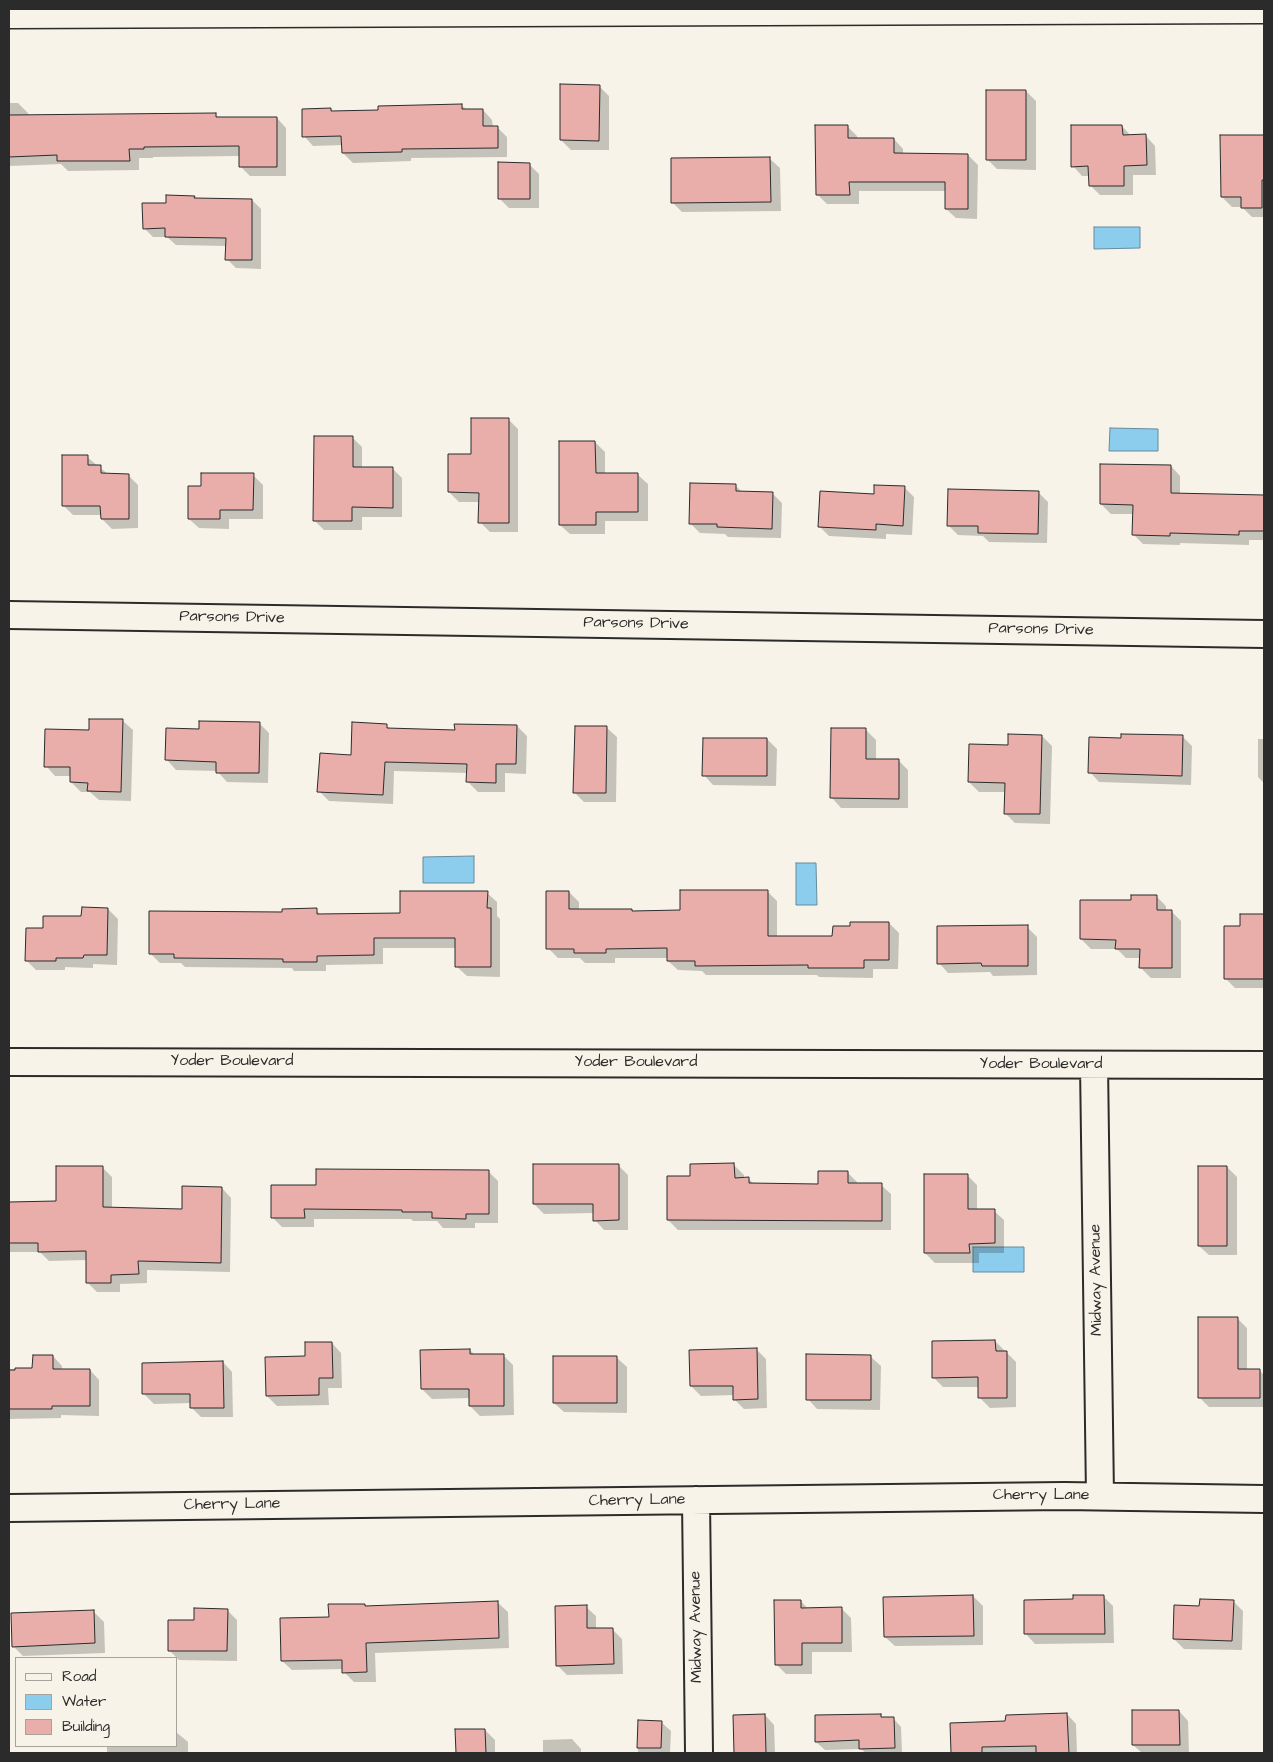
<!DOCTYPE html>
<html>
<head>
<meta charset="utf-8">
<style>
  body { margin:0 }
  #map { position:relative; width:1273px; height:1762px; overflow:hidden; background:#f7f3e8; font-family:"Architects Daughter",sans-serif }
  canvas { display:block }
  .frame { position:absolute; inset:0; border:10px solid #2b2b2b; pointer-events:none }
  .legend { position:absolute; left:15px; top:1657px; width:162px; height:90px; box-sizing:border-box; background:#f7f3e8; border:1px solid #a5a39c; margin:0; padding:6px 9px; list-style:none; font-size:15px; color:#2b2b2b }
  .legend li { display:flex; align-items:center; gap:10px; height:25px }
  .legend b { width:25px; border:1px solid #a5a39c }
</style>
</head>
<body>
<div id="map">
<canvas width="1273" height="1762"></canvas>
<div class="frame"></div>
<ul class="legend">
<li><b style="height:6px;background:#f7f3e8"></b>Road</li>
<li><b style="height:14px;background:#8ccced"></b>Water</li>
<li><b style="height:14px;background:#e9aeaa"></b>Building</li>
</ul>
</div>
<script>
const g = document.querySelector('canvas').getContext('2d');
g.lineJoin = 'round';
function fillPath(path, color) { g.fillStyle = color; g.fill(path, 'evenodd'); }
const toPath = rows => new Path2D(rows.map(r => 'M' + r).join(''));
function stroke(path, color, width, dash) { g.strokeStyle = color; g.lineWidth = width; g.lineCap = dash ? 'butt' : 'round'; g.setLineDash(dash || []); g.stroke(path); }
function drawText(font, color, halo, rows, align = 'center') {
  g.font = font + ' "Architects Daughter",sans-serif'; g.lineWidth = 4; g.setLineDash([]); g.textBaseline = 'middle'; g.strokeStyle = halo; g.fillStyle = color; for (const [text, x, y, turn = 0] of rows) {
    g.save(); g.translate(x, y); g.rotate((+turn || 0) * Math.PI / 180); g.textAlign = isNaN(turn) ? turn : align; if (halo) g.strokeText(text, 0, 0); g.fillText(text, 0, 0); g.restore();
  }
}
const water = toPath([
  [1094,227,1140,227,1140,248,1094,249,1094,227],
  [1110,428,1158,429,1158,451,1109,451,1110,428],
  [474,856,474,883,423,883,423,857,474,856],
  [796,863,816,863,817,905,796,905,796,863],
  [973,1247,1024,1247,1024,1272,973,1272,973,1247]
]);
fillPath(water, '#8ccced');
stroke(water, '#658c9f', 1);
fillPath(toPath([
  [599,86,609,96,609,150,571,150,561,140],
  [1026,91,1036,101,1036,170,997,169,988,160],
  [9,103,18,103,28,113,28,116,215,114,219,118,277,118,286,128,286,176,250,176,240,166,240,156,153,157,153,158,139,158,139,170,68,171,61,164,9,166],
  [461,105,467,110,483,110,492,120,493,127,497,127,507,137,507,157,411,158,411,161,353,163,343,153,343,145,313,146,304,136,331,109,333,112,379,111],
  [847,126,857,136,857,139,894,139,903,149,903,155,968,155,978,165,977,219,956,218,946,209,946,191,859,191,859,204,827,204,817,194],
  [1122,126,1131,136,1146,136,1155,146,1156,175,1133,175,1133,195,1100,195,1090,185,1090,176,1082,176,1073,166],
  [1264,136,1264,217,1252,217,1242,207,1232,207,1222,197,1221,137],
  [770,159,780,168,781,211,682,212,672,202],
  [529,164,539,174,539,208,509,208,499,198],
  [194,197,196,200,252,200,261,209,261,269,236,268,227,259,227,246,176,245,167,237,153,237,144,228,167,204],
  [508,419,518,429,518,532,490,532,480,522,480,502,459,502,449,492,473,455],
  [352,437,362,447,362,468,392,468,402,478,402,517,362,517,362,530,324,530,314,520],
  [595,442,605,452,605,475,638,475,648,484,648,521,605,521,605,534,570,534,560,525],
  [87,457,109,475,128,475,138,485,138,528,112,529,102,519,102,515,73,515,63,505],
  [1171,466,1180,476,1180,494,1264,496,1264,540,1249,540,1249,545,1180,543,1180,545,1143,544,1134,535,1134,514,1111,514,1101,504],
  [253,475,263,485,263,519,229,519,229,529,199,528,189,519,202,488],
  [735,485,743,493,772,493,782,503,781,538,728,537,725,534,700,533,690,523],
  [904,487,914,497,912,535,886,534,886,539,829,536,820,527],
  [1038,492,1048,502,1047,543,989,542,983,536,958,535,948,525],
  [123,721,133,730,131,801,99,800,90,792,81,792,71,782,71,776,55,776,46,766,90,732],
  [259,723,269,733,268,783,227,782,217,771,176,770,167,760,200,730],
  [386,725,390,729,456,731,517,726,527,736,526,774,505,773,505,792,478,792,468,782,468,773,394,771,393,804,329,801,319,791,352,756],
  [607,728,617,737,616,802,584,802,574,792],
  [866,730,876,740,876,760,898,760,908,770,908,808,841,808,832,798],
  [1042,736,1052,746,1050,824,1015,823,1005,813,1006,792,979,792,969,782,1009,746],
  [1182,736,1192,746,1191,785,1099,782,1090,772,1122,739],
  [767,739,777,749,776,786,713,785,704,775],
  [1258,739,1264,739,1264,783,1258,777],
  [767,891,777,901,777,937,833,937,889,923,899,933,898,969,873,969,873,978,819,977,817,975,706,975,702,971,678,970,668,961,668,958,615,958,615,963,585,963,580,958,558,958,548,948,569,892,579,902,579,910,632,910,634,912,681,912],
  [487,893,497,902,497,916,500,919,500,977,467,976,457,967,457,948,383,948,383,964,326,965,326,971,294,971,292,968,185,967,181,963,160,963,150,953,284,914,316,910,322,916,402,914],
  [1156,896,1166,906,1166,911,1171,911,1181,921,1181,978,1151,978,1141,968,1141,958,1126,958,1117,949,1091,949,1081,939,1132,901],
  [108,909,118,919,117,965,93,964,93,968,65,967,65,970,36,970,26,960,44,930],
  [1241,915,1264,915,1264,988,1235,988,1225,978,1241,927],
  [1027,927,1037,937,1037,975,993,976,990,972,948,973,939,963],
  [618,1165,628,1175,628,1230,604,1230,595,1220,594,1213,544,1214,534,1204],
  [734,1165,744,1175,744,1179,749,1179,755,1185,819,1185,847,1172,857,1182,857,1185,881,1185,891,1194,891,1230,678,1230,668,1220,692,1177],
  [102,1167,112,1177,112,1209,183,1211,222,1188,231,1198,230,1272,147,1270,147,1283,120,1284,120,1292,97,1292,88,1283,87,1260,49,1261,40,1252,9,1252,9,1203,57,1202],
  [1227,1167,1237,1177,1237,1255,1209,1255,1199,1246],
  [488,1171,498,1181,498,1223,475,1223,475,1228,443,1228,437,1221,413,1221,411,1219,314,1219,314,1227,282,1227,272,1217,317,1186],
  [967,1175,977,1185,977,1211,994,1211,1004,1220,1004,1253,979,1253,979,1263,935,1263,925,1253],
  [1237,1318,1247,1328,1247,1370,1259,1370,1264,1375,1264,1407,1209,1407,1199,1397],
  [995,1341,1016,1362,1016,1407,990,1408,980,1398,980,1387,943,1387,933,1377],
  [332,1343,341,1353,342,1388,328,1388,329,1405,277,1406,267,1396,306,1358],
  [756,1349,766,1359,767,1408,744,1409,734,1399,734,1395,701,1396,691,1386],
  [470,1350,475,1355,503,1355,513,1365,514,1415,480,1416,470,1406,470,1398,432,1399,422,1389],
  [53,1356,62,1366,62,1370,90,1370,99,1380,99,1416,61,1415,61,1418,9,1419,9,1369,34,1369],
  [871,1357,881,1366,880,1410,817,1409,808,1399],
  [617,1358,627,1367,627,1413,564,1412,554,1403],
  [223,1362,232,1372,233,1417,201,1417,191,1407,191,1403,154,1404,144,1394],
  [973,1596,983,1606,983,1645,895,1646,885,1637],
  [1104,1597,1113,1606,1114,1643,1035,1644,1026,1634,1074,1600],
  [801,1601,808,1609,841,1608,851,1618,852,1652,812,1652,812,1674,786,1674,776,1664],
  [1233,1601,1243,1611,1242,1650,1184,1649,1174,1639,1200,1607],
  [498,1603,508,1612,509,1648,375,1653,376,1682,354,1682,344,1672,344,1669,292,1670,282,1661,330,1618,365,1605,367,1607],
  [586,1607,596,1616,596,1630,612,1629,622,1639,623,1674,567,1675,557,1665],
  [227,1610,237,1620,237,1661,179,1660,169,1650,195,1622],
  [94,1612,104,1622,105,1653,23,1656,14,1647],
  [1179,1711,1188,1721,1189,1753,1142,1753,1133,1745],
  [1067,1714,1076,1724,1077,1753,952,1753,951,1724,1007,1722],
  [765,1715,774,1725,775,1753,735,1753,734,1716],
  [880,1715,883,1718,893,1718,901,1727,902,1753,866,1753,861,1749,825,1750,816,1742],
  [639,1722,661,1722,671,1731,670,1753,638,1753],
  [485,1730,495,1740,495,1753,457,1753,457,1731],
  [176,1732,188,1742,188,1753,107,1753,107,1746,176,1746],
  [572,1739,581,1749,581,1753,543,1753,543,1740],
  [265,1752,297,1752,299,1753,265,1753]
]), '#0003');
const building = toPath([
  [560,84,600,85,599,141,560,140,560,84],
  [986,90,1026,90,1026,160,986,160,986,90],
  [462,104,462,109,483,109,483,126,498,126,498,148,402,149,402,152,342,153,341,136,302,137,302,109,331,108,331,111,378,110,378,106,462,104],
  [216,113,216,117,277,117,277,167,239,167,239,146,144,147,144,149,129,149,130,161,57,161,57,155,9,157,9,115,216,113],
  [815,125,848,125,848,138,894,138,894,153,968,154,968,209,945,209,945,182,849,182,850,195,816,195,815,125],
  [1071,125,1122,125,1123,135,1146,134,1147,165,1124,166,1124,186,1089,186,1088,166,1071,167,1071,125],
  [1220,135,1264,135,1264,180,1262,180,1262,208,1241,208,1241,197,1221,197,1220,135],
  [770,157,771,202,671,203,671,158,770,157],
  [498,162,530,163,530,199,498,199,498,162],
  [166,195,195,196,194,198,252,199,252,260,225,260,226,238,165,237,165,228,143,229,142,203,166,203,166,195],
  [471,418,509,418,509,523,478,523,479,493,448,492,448,454,471,454,471,418],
  [314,436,353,436,353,467,393,467,393,508,352,507,352,521,313,521,314,436],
  [559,441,595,441,596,473,638,473,638,512,596,512,596,525,559,525,559,441],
  [62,455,88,455,88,465,101,465,101,473,129,474,129,519,101,519,100,506,62,506,62,455],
  [1100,464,1171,465,1171,493,1264,495,1264,531,1239,531,1239,535,1170,533,1170,536,1132,535,1133,505,1100,504,1100,464],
  [201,473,254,473,253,510,220,510,220,519,188,519,188,486,201,486,201,473],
  [690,483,736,484,736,491,773,492,772,529,717,527,717,524,689,524,690,483],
  [874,485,905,486,903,526,876,524,876,530,818,527,820,491,874,494,874,485],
  [948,489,1039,491,1038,534,978,533,978,526,947,526,948,489],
  [89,719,123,719,121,792,87,791,88,783,70,782,70,767,44,767,45,729,89,730,89,719],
  [199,721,260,722,259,773,216,773,216,762,165,760,166,728,199,729,199,721],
  [352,722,387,724,387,728,455,730,454,724,517,725,516,764,496,764,496,783,466,782,467,764,385,762,383,795,317,792,320,753,351,755,352,722],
  [575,726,607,726,606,793,573,793,575,726],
  [831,728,866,728,866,759,899,759,899,799,830,798,831,728],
  [1008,734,1042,735,1040,814,1004,814,1005,783,968,782,969,744,1008,745,1008,734],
  [1121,734,1183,735,1182,776,1088,773,1089,737,1121,738,1121,734],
  [703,738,767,738,767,776,702,776,703,738],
  [680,890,768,890,768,936,832,936,833,926,850,926,850,922,889,922,889,960,864,960,864,968,808,968,808,965,695,966,695,961,667,961,667,948,606,949,606,953,574,953,574,949,546,949,546,891,569,891,569,909,632,909,632,911,680,910,680,890],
  [400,891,488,891,487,908,491,908,491,967,455,967,455,938,374,938,374,955,317,956,317,962,283,962,283,959,174,958,174,954,149,954,149,911,282,912,282,909,317,908,317,914,400,913,400,891],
  [1131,895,1157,895,1157,910,1172,910,1172,968,1139,968,1140,949,1115,949,1116,940,1080,939,1080,900,1131,900,1131,895],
  [82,907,108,908,107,955,84,955,83,958,56,958,56,961,25,961,26,928,43,928,43,916,81,916,82,907],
  [1240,914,1264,914,1264,979,1224,979,1224,926,1240,926,1240,914],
  [1028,925,1028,966,982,966,981,963,937,964,937,926,1028,925],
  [734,1163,735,1178,749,1177,749,1183,818,1184,818,1171,848,1171,848,1183,882,1183,882,1221,667,1220,667,1176,690,1176,690,1164,734,1163],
  [533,1164,619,1164,619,1220,593,1221,593,1204,533,1204,533,1164],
  [56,1166,103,1166,103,1207,182,1209,182,1186,222,1187,221,1263,138,1261,139,1274,111,1275,111,1283,86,1283,86,1251,38,1252,38,1243,9,1243,9,1202,56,1201,56,1166],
  [1198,1166,1227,1166,1227,1246,1198,1246,1198,1166],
  [316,1169,489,1170,489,1214,466,1214,466,1219,432,1218,432,1212,402,1212,402,1210,304,1209,305,1218,271,1218,271,1185,316,1185,316,1169],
  [924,1174,968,1174,968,1209,995,1209,995,1243,969,1244,970,1253,924,1253,924,1174],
  [1198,1317,1238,1317,1238,1369,1260,1369,1260,1398,1198,1398,1198,1317],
  [995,1340,996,1351,1007,1351,1007,1398,978,1398,978,1377,932,1378,932,1341,995,1340],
  [305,1342,332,1342,333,1378,319,1378,319,1395,266,1396,265,1357,305,1356,305,1342],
  [757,1348,758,1399,733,1400,733,1386,690,1386,689,1350,757,1348],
  [470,1349,470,1354,504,1354,504,1406,469,1406,469,1389,421,1389,420,1350,470,1349],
  [806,1354,871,1355,871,1400,806,1400,806,1354],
  [33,1355,53,1355,53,1369,90,1369,90,1406,52,1406,52,1409,9,1409,9,1370,15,1370,15,1368,32,1368,33,1355],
  [553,1356,617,1356,617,1403,553,1403,553,1356],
  [223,1361,224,1408,190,1408,190,1394,142,1394,142,1363,223,1361],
  [973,1595,974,1636,884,1637,883,1597,973,1595],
  [1073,1595,1104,1595,1105,1634,1024,1634,1024,1600,1073,1599,1073,1595],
  [1200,1599,1234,1600,1232,1641,1173,1639,1174,1605,1199,1606,1200,1599],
  [774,1600,801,1600,801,1608,842,1607,842,1643,802,1643,802,1665,775,1665,774,1600],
  [498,1601,499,1638,366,1643,367,1672,342,1673,342,1660,281,1661,280,1618,329,1617,328,1604,365,1604,365,1606,498,1601],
  [587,1605,587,1628,613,1628,614,1664,556,1666,555,1606,587,1605],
  [194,1608,228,1609,227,1651,168,1651,168,1620,194,1620,194,1608],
  [94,1610,95,1643,12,1647,11,1613,94,1610],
  [1132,1710,1179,1710,1180,1745,1132,1745,1132,1710],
  [1067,1713,1069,1753,1036,1753,1036,1746,982,1747,982,1753,951,1753,950,1723,1005,1721,1006,1715,1067,1713],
  [765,1714,766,1753,734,1753,733,1715,765,1714],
  [881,1714,881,1717,894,1717,895,1748,859,1749,859,1740,815,1742,815,1715,881,1714],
  [638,1720,662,1721,661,1748,637,1748,638,1720],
  [455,1729,485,1729,486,1753,456,1753,455,1729]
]);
fillPath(building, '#e9aeaa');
stroke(building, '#2b2b2b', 1);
const minor = toPath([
  [9,615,1264,634],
  [9,1062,1264,1065],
  [1094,1065,1100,1496],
  [696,1500,699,1753],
  [9,1508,1064,1496,1264,1499]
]);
const tertiary = toPath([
  [9,14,1264,9]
]);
stroke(minor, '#2b2b2b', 30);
stroke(tertiary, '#2b2b2b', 31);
stroke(minor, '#f7f3e8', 26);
stroke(tertiary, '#f7f3e8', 28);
drawText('16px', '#2b2b2b', '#f7f3e8', [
  ["Parsons Drive",232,618,1],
  ["Parsons Drive",636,624,1],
  ["Parsons Drive",1041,630,1],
  ["Yoder Boulevard",232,1062],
  ["Yoder Boulevard",636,1063],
  ["Yoder Boulevard",1041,1065],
  ["Midway Avenue",1097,1280,-91],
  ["Cherry Lane",1041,1496],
  ["Cherry Lane",637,1501,-1],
  ["Cherry Lane",232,1505,-1],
  ["Midway Avenue",697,1627,-91]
]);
</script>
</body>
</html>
